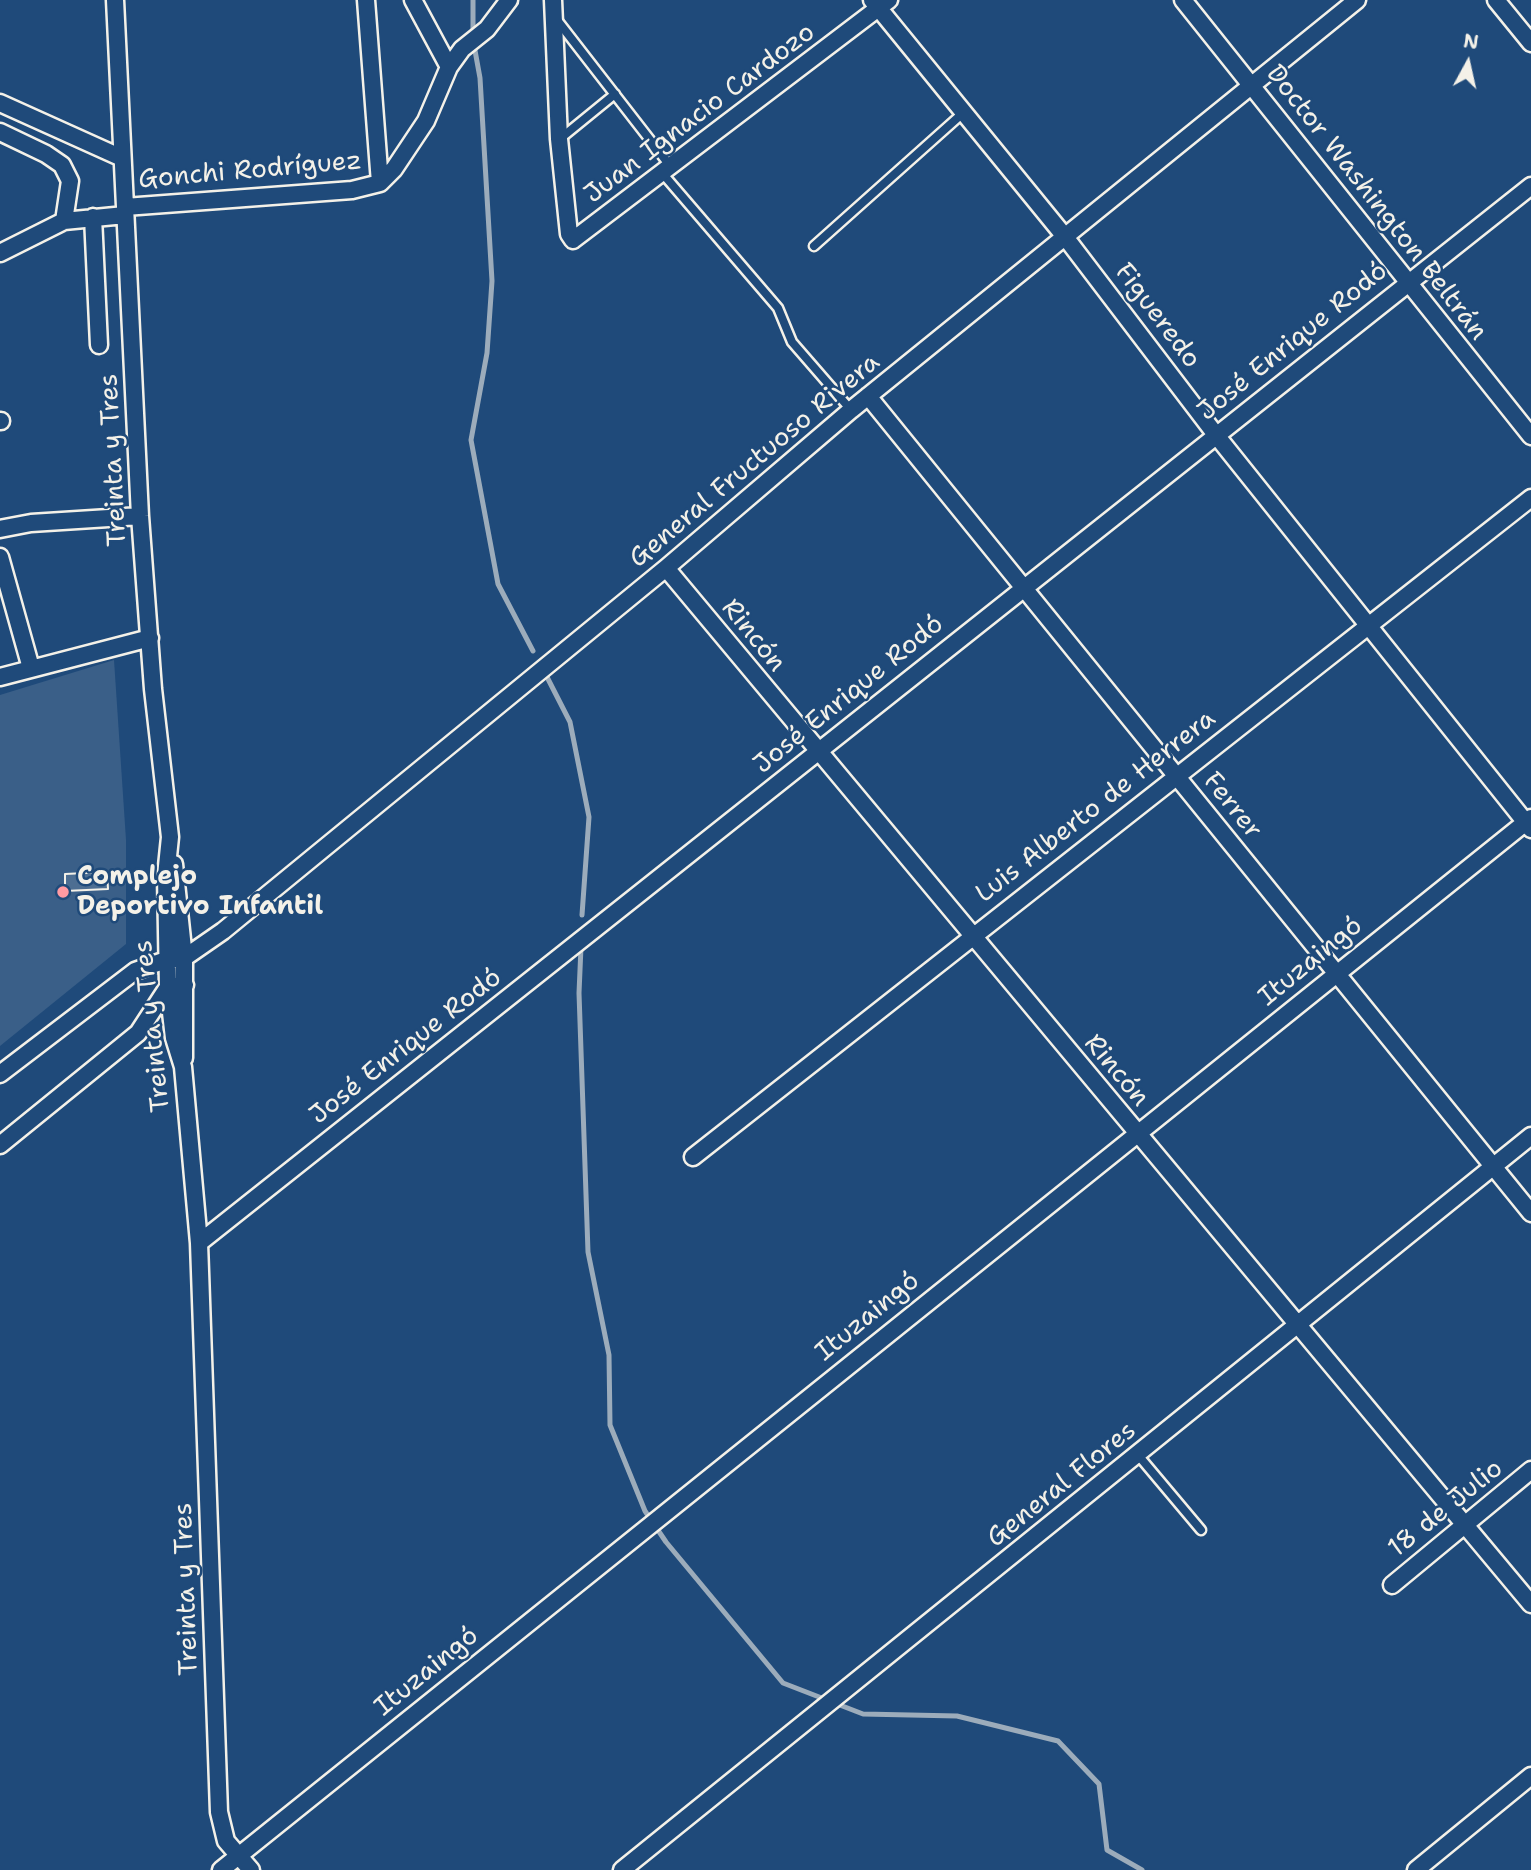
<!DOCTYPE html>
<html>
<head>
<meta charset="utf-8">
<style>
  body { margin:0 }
  #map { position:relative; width:1531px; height:1870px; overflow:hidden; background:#1f4a7a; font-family:"Shantell Sans",sans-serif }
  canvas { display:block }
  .north { position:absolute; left:1433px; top:28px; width:70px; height:70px; -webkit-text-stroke:5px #1f4a7a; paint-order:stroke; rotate:8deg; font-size:19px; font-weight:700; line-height:28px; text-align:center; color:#f4f1e8 }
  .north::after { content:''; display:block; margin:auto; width:24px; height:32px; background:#f4f1e8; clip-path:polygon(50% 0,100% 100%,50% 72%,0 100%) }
</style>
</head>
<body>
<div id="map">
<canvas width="1531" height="1870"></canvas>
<div class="north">N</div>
</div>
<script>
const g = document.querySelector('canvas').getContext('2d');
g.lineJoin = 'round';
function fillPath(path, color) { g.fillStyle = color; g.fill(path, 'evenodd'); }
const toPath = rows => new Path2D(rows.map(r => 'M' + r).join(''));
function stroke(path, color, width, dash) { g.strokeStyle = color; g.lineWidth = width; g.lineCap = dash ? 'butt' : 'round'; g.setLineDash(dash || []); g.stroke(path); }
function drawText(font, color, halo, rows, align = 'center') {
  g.font = font + ' "Shantell Sans",sans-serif'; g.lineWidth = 5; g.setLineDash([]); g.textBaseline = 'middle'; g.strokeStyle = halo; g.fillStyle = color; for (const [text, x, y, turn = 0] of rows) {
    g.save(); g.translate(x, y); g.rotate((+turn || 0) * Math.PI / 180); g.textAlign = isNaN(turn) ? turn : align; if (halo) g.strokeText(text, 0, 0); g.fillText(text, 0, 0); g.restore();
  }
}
fillPath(toPath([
  [114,660,126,840,126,944,0,1046,0,695]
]), '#3a5f88');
stroke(toPath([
  [473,35,473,0],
  [474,45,480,78,492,281,487,353,471,440,498,584,533,651],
  [547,677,570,722,589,817,582,915],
  [581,947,579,993,588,1252,609,1355,610,1425,645,1511,666,1542,783,1683,863,1714,957,1716,1058,1741,1099,1784,1107,1850,1142,1870]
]), '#9cacbb', 5);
const building = toPath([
  [107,872,108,889,65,891,65,874,107,872]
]);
fillPath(building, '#4d6e92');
stroke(building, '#f4f1e8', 2);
const service = toPath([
  [557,20,671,167],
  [561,138,615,94],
  [663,174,778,308,792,342,851,410],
  [814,246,963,113],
  [1138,1455,1201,1530]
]);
const minor = toPath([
  [115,0,140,516,153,689,170,837,166,876,168,987,174,1038,183,1067,199,1243,219,1812,226,1841,251,1870],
  [366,0,380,183],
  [413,0,449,67],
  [553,0,559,139,569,234,573,240,889,0],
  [872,0,1066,238,1216,435,1531,829],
  [1183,0,1531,436],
  [1496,0,1531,43],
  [0,103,122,158],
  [0,132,46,154,62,165,70,181,64,221],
  [125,207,352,190,380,183,394,169,426,121,449,67,462,49,487,29,509,0],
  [93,217,99,345],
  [0,253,64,221,125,215],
  [868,396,1531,1213],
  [0,421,1,421],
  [0,529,31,523,140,516],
  [0,557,31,668],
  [666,568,1531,1604],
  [0,677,150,638],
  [174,864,184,958,184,1058],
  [0,1074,135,971,166,960,184,958,223,931,666,568,851,410,1357,0],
  [0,1145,138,1033,168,987,185,985],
  [693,1157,1531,498],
  [199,1243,1531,186],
  [1392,1585,1531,1470],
  [221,1870,1531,818],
  [622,1870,1531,1136],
  [1416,1870,1531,1776]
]);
stroke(service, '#f4f1e8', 13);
stroke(minor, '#f4f1e8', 21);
stroke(service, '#1f4a7a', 8);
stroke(minor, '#1f4a7a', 16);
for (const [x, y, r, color] of [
  [63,892,7,"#ff9aa2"]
]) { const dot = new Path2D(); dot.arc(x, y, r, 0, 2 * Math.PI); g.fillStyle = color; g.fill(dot); stroke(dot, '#1f4a7a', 2.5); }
drawText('26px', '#f4f1e8', '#1f4a7a', [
  ["Juan Ignacio Cardozo",700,114,-37],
  ["Gonchi Rodríguez",250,171,-5],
  ["Doctor Washington Beltrán",1376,203,52],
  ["Figueredo",1157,316,53],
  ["José Enrique Rodó",1293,342,-39],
  ["Treinta y Tres",114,460,-93],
  ["General Fructuoso Rivera",755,461,-40],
  ["Rincón",753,636,51],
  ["José Enrique Rodó",849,695,-39],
  ["Ferrer",1232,806,51],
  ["Luis Alberto de Herrera",1096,807,-38],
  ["Ituzaingó",1311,962,-39],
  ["Treinta y Tres",153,1026,-96],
  ["José Enrique Rodó",406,1047,-38],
  ["Rincón",1116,1071,50],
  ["Ituzaingó",868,1317,-39],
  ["General Flores",1062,1485,-39],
  ["18 de Julio",1446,1509,-39],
  ["Treinta y Tres",187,1589,-92],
  ["Ituzaingó",427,1672,-39]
]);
drawText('bold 26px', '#f4f1e8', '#1f4a7a', [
  ["Complejo",77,877],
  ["Deportivo Infantil",77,907]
], 'left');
</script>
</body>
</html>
